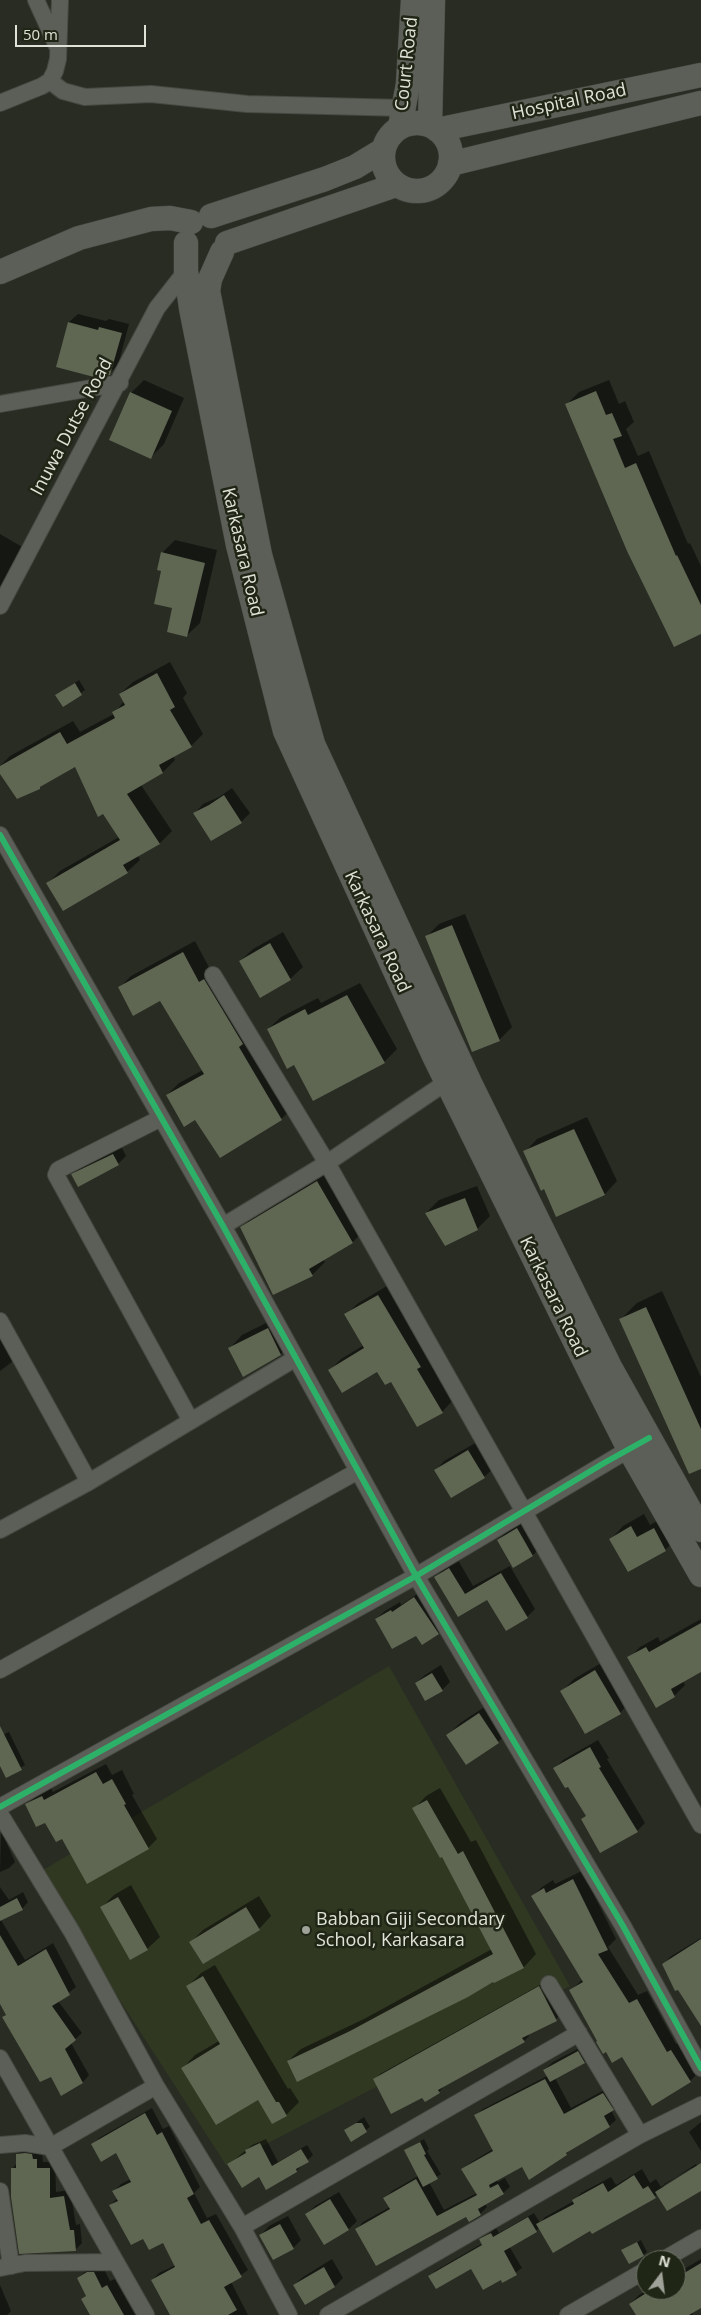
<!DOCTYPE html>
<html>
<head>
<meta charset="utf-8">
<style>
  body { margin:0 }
  #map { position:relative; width:701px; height:2315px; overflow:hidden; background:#282c23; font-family:"Open Sans",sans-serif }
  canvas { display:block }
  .north { position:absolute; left:636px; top:2250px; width:50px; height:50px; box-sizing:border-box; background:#202615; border:1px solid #6c7163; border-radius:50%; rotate:15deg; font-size:14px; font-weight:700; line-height:20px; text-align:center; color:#dee2d7 }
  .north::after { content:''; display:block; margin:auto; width:18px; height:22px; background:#9ea298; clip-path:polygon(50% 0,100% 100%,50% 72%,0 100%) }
  .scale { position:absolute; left:15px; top:25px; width:131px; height:22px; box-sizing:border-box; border:2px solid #dee2d7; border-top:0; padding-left:6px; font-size:15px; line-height:18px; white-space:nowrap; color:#dee2d7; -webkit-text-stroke:4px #202615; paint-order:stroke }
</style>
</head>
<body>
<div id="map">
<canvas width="701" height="2315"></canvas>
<div class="north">N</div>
<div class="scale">50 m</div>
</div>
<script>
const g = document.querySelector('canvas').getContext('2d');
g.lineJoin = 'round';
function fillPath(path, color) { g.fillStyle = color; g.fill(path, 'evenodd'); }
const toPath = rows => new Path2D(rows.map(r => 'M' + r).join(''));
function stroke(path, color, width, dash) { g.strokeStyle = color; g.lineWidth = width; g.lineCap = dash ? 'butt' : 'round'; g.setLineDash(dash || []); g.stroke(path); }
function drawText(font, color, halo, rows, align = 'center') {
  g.font = font + ' "Open Sans",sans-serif'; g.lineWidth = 5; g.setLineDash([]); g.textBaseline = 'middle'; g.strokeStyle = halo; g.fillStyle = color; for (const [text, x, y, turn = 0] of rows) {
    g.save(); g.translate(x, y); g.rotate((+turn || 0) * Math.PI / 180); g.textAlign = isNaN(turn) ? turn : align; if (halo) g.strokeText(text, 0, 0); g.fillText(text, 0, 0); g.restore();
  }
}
fillPath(toPath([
  [389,1666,570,1986,226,2165,38,1873]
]), '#303822');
fillPath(toPath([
  [78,314,106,321,109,319,129,324,118,365,110,373,57,366,69,322],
  [144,380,184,398,164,444,151,457,131,393],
  [609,380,619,404,625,401,634,422,626,429,638,456,649,451,688,544,690,543,701,566,701,633,566,405,579,392],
  [0,534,24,548,0,595],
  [175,540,217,550,200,623,187,635,174,607,163,570,162,553],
  [170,662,187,693,183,698,203,734,191,746,173,756,175,760,163,772,141,785,172,831,160,843,138,856,140,860,127,872,48,883,60,871,119,837,75,766,40,787,0,772,0,766,10,756,73,721,80,732,114,714,124,701,120,694,133,682],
  [79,680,85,690,64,705,57,695],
  [232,788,250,813,241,822,211,839,195,813,203,804,219,797],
  [465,914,512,1027,499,1040,426,937,439,924],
  [283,932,303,967,290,979,240,961,253,949],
  [195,941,211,971,216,968,255,1031,294,1107,281,1119,195,1119,167,1095,179,1083,203,1070,161,1000,119,988,131,976],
  [360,983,397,1049,384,1062,295,1063,268,1029,281,1017,318,998,321,1003],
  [587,1117,617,1181,605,1194,557,1215,545,1188,525,1152,537,1139],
  [121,1146,126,1156,118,1164,73,1175,81,1166],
  [330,1169,365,1229,353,1242,323,1259,325,1262,312,1275,241,1228,254,1215],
  [477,1186,490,1216,477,1229,426,1213,439,1200],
  [390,1284,453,1400,442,1412,378,1370,330,1370,341,1359,364,1345,346,1315,357,1304],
  [662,1291,701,1377,701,1468,621,1319,637,1303],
  [280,1316,293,1341,281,1354,243,1375,230,1348,242,1335],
  [5,1336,17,1358,0,1371,0,1338],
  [477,1442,493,1469,484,1477,451,1496,436,1470,444,1461],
  [644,1514,650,1525,666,1516,678,1537,665,1550,611,1539,623,1526],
  [525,1521,541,1547,533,1555,514,1566,498,1540,507,1532],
  [458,1560,473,1586,510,1566,535,1609,527,1617,487,1598,458,1615,436,1577,444,1569],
  [423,1590,446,1625,438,1633,416,1634,376,1619,385,1611,400,1602,401,1605],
  [701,1619,701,1671,683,1681,685,1685,674,1696,629,1658,640,1647,658,1637,660,1642],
  [608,1659,632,1700,620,1713,562,1691,574,1679],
  [441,1665,450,1682,442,1690,416,1683,425,1675],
  [492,1702,511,1730,498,1742,448,1735,460,1723],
  [9,1732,25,1765,7,1776,0,1763,0,1736],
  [598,1740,609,1758,607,1759,645,1823,637,1831,587,1815,555,1768,563,1760],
  [106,1764,112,1775,122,1770,134,1794,132,1795,157,1839,148,1848,62,1838,27,1805,36,1796,51,1788,53,1792],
  [440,1788,471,1842,476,1840,536,1954,524,1967,495,1982,494,1980,288,2061,301,2049,364,2019,492,1949,443,1855,414,1809,426,1796],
  [1,1830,15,1862,9,1868,0,1872],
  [582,1871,616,1939,608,1947,638,1995,647,1991,676,2044,680,2042,699,2072,690,2081,623,2056,599,2041,570,1991,583,1979,533,1896,542,1887,553,1880,555,1884],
  [131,1885,160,1937,147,1949,101,1908,114,1895],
  [0,1887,9,1900,23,1892,28,1902,22,1909,1,1920,25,1960,53,1943,76,1987,58,2001,82,2033,71,2043,89,2075,83,2082,62,2094,51,2075,3,2017,7,2014,0,2001],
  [259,1896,271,1916,259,1929,191,1942,203,1930],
  [701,1938,701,2025,664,1964,670,1957],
  [215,1965,288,2089,290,2088,299,2102,286,2115,258,2099,183,2068,195,2055,219,2041,188,1986,201,1973],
  [545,1982,561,2014,556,2019,528,2034,529,2036,524,2041,444,2086,439,2092,425,2100,423,2096,375,2079,380,2074],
  [587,2044,593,2054,584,2062,555,2078,571,2108,610,2087,620,2103,611,2110,616,2120,609,2126,573,2147,566,2154,522,2165,496,2180,498,2182,505,2178,510,2187,503,2193,485,2204,487,2207,480,2214,357,2229,363,2222,390,2207,385,2198,392,2191,418,2176,406,2150,424,2139,429,2149,427,2151,441,2174,429,2182,444,2210,477,2193,463,2169,470,2163,493,2149,476,2115,483,2109,547,2076,544,2070,553,2062],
  [152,2108,163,2129,169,2126,200,2187,194,2193,207,2218,216,2214,248,2270,231,2282,248,2315,171,2315,152,2280,159,2273,176,2265,164,2241,143,2237,110,2205,118,2198,114,2191,121,2184,131,2179,117,2152,93,2145,99,2138],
  [364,2117,370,2127,352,2140,346,2130],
  [701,2122,701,2151,689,2132],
  [266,2139,278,2162,307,2145,313,2155,296,2171,259,2176,228,2165,252,2145],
  [23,2148,42,2153,43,2162,55,2162,56,2192,70,2190,76,2225,80,2224,82,2243,76,2249,12,2169,17,2163,17,2154],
  [696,2164,701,2173,701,2188,658,2194,592,2233,590,2229,540,2228,509,2246,522,2268,503,2281,501,2279,471,2267,430,2276,435,2271,483,2243,481,2240,496,2228,499,2233,534,2213,540,2223,545,2217,574,2201,581,2193,611,2177,616,2185,642,2169,650,2183,656,2179,661,2187],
  [692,2168,693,2170,664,2187,664,2184],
  [339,2192,357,2221,349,2229,307,2214,315,2206],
  [288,2216,301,2240,293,2248,261,2235,269,2226],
  [641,2240,647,2252,643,2255,623,2251],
  [332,2259,343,2278,335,2286,305,2303,294,2285,303,2277],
  [701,2259,701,2307,692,2312,693,2315,637,2315,630,2304,639,2295,648,2290,676,2290,676,2274],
  [102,2265,110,2281,115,2279,135,2315,91,2315,87,2295,78,2278,86,2271,96,2266],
  [0,2285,11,2311,7,2315,0,2315]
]), '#0007');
fillPath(toPath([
  [68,322,98,330,99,327,122,333,110,375,94,377,56,367],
  [596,391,606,415,612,413,622,436,613,439,625,468,636,463,676,556,677,555,701,605,701,634,674,647,627,551,565,404],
  [130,392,172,411,151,459,109,440],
  [161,552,205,563,187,637,167,632,172,608,154,604,161,571,157,570],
  [157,673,175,707,170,710,192,747,159,765,163,773,127,794,160,844,123,865,128,873,63,911,46,883,120,840,103,814,98,817,75,767,40,787,40,789,17,799,0,774,0,766,60,732,67,744,115,718,112,712,125,705,119,694],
  [75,683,82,695,63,707,55,695],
  [224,795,242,823,211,841,193,813,209,805],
  [452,925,500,1041,472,1052,425,936],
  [270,943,291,980,260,998,239,961],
  [183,952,199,982,204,979,243,1044,239,1047,282,1120,220,1158,195,1120,184,1127,166,1095,204,1074,160,1001,133,1016,118,987],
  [347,995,385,1063,313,1101,294,1065,287,1069,267,1029,305,1009,308,1015],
  [574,1129,605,1195,556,1217,544,1189,541,1191,523,1151],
  [113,1154,119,1165,78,1187,71,1174],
  [317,1181,353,1243,309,1269,313,1276,273,1295,240,1227],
  [465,1198,478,1230,445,1246,425,1213],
  [378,1295,421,1367,417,1369,443,1413,417,1427,391,1382,385,1385,377,1372,342,1393,328,1370,364,1348,344,1314],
  [646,1307,701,1429,701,1469,689,1474,619,1319],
  [268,1328,281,1355,243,1377,228,1348],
  [468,1450,485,1478,451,1498,434,1470],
  [631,1526,637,1537,654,1528,666,1551,628,1572,609,1539],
  [517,1528,533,1556,513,1568,497,1540],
  [449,1568,465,1594,501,1573,528,1618,506,1631,487,1600,458,1617,434,1577],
  [414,1597,439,1634,422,1645,416,1636,392,1649,375,1619,391,1610,392,1612],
  [701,1623,701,1672,671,1689,675,1697,656,1708,627,1657,646,1647,649,1652],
  [595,1670,621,1714,585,1734,560,1691],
  [432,1673,443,1691,425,1701,415,1683],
  [479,1713,499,1743,466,1765,446,1735],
  [0,1726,22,1770,6,1778,0,1766],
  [590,1747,601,1767,599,1768,638,1832,600,1853,581,1819,586,1816,568,1787,565,1788,553,1768],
  [96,1772,103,1784,112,1779,126,1804,124,1805,149,1849,87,1884,62,1839,56,1842,45,1823,36,1827,25,1804,42,1796,44,1800],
  [427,1800,458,1854,463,1851,524,1968,494,1983,493,1982,468,1997,297,2082,287,2061,350,2031,493,1954,442,1857,440,1858,412,1808],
  [573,1879,608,1950,598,1954,629,2003,637,1999,667,2052,671,2050,691,2082,652,2106,622,2057,612,2063,606,2052,603,2054,596,2042,597,2041,569,1990,583,1982,531,1896,544,1888,546,1893],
  [118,1897,148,1950,130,1960,100,1907],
  [17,1898,23,1910,0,1921,0,1907],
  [246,1907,260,1930,203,1964,189,1942],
  [0,1935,18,1966,46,1949,70,1995,52,2006,76,2040,65,2049,83,2083,61,2096,51,2077,40,2082,2,2017,6,2015,0,2004],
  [701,1939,701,2026,678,1990,675,1991,662,1964],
  [203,1976,276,2102,279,2102,287,2116,272,2124,258,2100,216,2125,181,2068,220,2044,186,1986],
  [539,1986,557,2021,522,2038,525,2042,438,2090,440,2093,425,2102,422,2098,391,2114,373,2079],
  [578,2051,585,2063,550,2082,543,2070],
  [545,2079,564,2114,603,2093,614,2110,604,2116,610,2127,566,2153,567,2155,529,2180,522,2167,489,2185,490,2188,498,2184,504,2194,478,2209,481,2215,469,2222,466,2217,376,2266,355,2229,390,2209,383,2198,416,2179,437,2216,477,2195,461,2169,493,2151,474,2115],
  [145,2113,157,2135,162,2132,194,2194,187,2198,201,2224,209,2220,242,2277,224,2287,237,2310,228,2315,170,2315,151,2280,175,2267,163,2243,149,2250,143,2239,131,2245,109,2205,118,2201,112,2191,131,2182,116,2153,101,2162,91,2144],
  [356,2123,362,2123,367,2132,351,2142,344,2130],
  [420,2142,426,2154,424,2155,438,2179,423,2187,404,2150],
  [260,2143,272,2166,301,2149,309,2162,296,2169,297,2172,266,2190,259,2177,242,2188,227,2164,246,2153,245,2150],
  [25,2153,32,2154,33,2159,37,2159,37,2168,50,2168,50,2198,64,2196,70,2230,74,2230,76,2251,19,2254,11,2197,11,2168,16,2168,16,2154],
  [701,2163,701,2191,667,2211,655,2192],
  [634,2175,643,2189,648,2186,656,2198,592,2234,590,2231,553,2253,536,2224,574,2204,572,2200,603,2183,608,2192],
  [330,2199,349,2230,324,2245,305,2214],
  [528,2217,537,2232,504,2251,517,2275,502,2283,501,2280,483,2290,471,2269,436,2289,428,2276,482,2245,479,2239,491,2233,493,2237],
  [280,2224,294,2249,273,2260,259,2235],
  [637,2242,644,2256,629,2264,621,2250],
  [701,2263,701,2308,689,2315,636,2315,629,2304,651,2290,676,2290,676,2278],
  [324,2267,335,2287,305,2305,293,2285],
  [87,2272,94,2272,102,2288,107,2285,124,2315,90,2315,81,2299,86,2296,77,2278]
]), '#5f6652');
const street = toPath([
  [36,0,57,46],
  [50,81,63,91,85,97,151,94,247,104,404,108],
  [0,103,42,86,50,81,55,71,58,59,60,0],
  [0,404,120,383],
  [0,606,157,308,186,271],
  [0,835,223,1226,416,1576,623,1926,701,2068],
  [213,975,327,1163,701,1825],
  [161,1118,58,1170,56,1175,191,1421],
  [223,1226,327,1163,454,1077],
  [0,1321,89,1482],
  [0,1530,89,1482,296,1358],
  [0,1670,358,1471],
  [0,1807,416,1576,638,1444],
  [0,1814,72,1932,156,2086,242,2227,289,2315],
  [549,1984,640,2135],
  [0,2058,146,2315],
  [0,2145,25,2143,50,2147,156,2086],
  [0,2191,11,2266],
  [242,2227,579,2033],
  [663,2260,701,2238],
  [0,2268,25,2263,116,2262],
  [328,2315,640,2135,701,2105],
  [568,2315,646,2270]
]);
const secondary = toPath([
  '383 157a34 34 0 1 1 68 0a34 34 0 1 1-68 0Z',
  [430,125,433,0],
  [400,127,408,84,413,0],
  [437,130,701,75],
  [450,164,701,103],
  [211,216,325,179,355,167,383,150],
  [186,243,186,271,191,308,238,545,285,731,435,1058,594,1380,629,1449,701,1575],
  [227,243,396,185],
  [222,252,210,279,208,291,260,555,313,744,470,1083,610,1367,701,1530],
  [0,272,79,238,151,219,170,218,191,222]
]);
stroke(street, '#464941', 18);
stroke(secondary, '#464941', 25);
stroke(street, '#5c5f58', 16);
stroke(secondary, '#5c5f58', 24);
stroke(toPath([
  [0,835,223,1226,416,1576,623,1926,701,2068],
  [0,1807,416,1576,604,1463,649,1438]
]), '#2db169', 6);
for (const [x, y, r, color] of [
  [306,1930,5,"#9ea298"]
]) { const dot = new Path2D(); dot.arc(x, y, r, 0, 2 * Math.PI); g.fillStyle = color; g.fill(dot); stroke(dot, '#202615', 2); }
drawText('18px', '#dee2d7', '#202615', [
  ["Court Road",407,64,-84],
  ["Hospital Road",569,102,-12],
  ["Inuwa Dutse Road",72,427,-62],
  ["Karkasara Road",242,552,77],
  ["Karkasara Road",377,932,65],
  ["Karkasara Road",553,1297,64]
]);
drawText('18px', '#dee2d7', '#202615', [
  ["Babban Giji Secondary",316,1920],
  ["School, Karkasara",316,1941]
], 'left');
</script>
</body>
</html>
